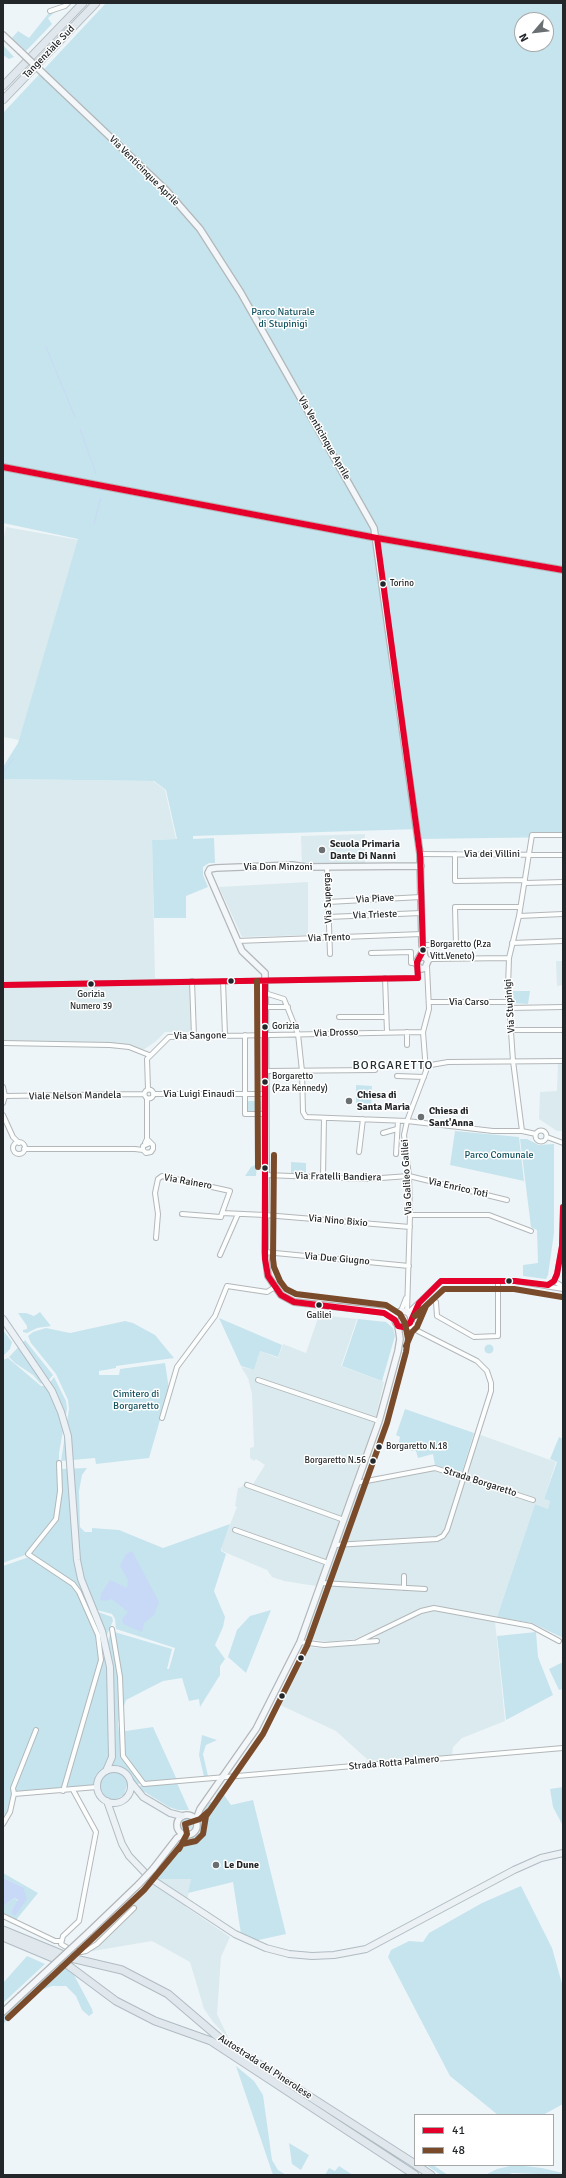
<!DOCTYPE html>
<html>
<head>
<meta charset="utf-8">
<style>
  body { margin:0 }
  #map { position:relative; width:566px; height:2178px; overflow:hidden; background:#eef5f8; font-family:Signika,sans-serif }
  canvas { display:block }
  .frame { position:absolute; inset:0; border:4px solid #232729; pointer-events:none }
  .legend { position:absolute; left:414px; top:2114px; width:140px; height:52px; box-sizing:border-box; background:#fff; border:1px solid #a7a9a9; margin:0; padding:5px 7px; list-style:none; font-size:12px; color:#232729 }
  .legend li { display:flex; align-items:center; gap:8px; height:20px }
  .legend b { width:20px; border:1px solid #a7a9a9 }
  .north { position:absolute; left:514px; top:12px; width:40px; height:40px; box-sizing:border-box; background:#fff; border:1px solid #a7a9a9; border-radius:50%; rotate:242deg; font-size:11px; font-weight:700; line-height:16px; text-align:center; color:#232729 }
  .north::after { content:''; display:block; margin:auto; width:14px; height:18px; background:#6a6f71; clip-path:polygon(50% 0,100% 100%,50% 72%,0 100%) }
</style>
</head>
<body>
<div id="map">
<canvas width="566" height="2178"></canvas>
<div class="frame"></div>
<ul class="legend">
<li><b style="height:5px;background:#e4002b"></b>41</li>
<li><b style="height:5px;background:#7a4b2a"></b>48</li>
</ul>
<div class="north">N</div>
</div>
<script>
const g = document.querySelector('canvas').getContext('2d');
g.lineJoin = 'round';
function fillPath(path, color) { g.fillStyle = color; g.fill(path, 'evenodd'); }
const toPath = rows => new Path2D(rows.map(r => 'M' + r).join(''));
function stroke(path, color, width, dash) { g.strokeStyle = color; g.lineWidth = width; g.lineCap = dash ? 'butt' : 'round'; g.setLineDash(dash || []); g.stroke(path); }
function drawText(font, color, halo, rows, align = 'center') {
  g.font = font + ' Signika,sans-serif'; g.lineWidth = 3; g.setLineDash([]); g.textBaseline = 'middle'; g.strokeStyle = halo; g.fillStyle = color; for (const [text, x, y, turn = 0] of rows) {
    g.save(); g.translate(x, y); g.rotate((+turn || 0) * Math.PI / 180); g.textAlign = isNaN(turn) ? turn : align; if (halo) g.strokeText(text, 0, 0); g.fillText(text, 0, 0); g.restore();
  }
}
fillPath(toPath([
  [6,527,79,540,19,740,3,737,3,543],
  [3,779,153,781,165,790,176,839,152,840,155,978,190,978,191,1032,165,1032,155,1042,143,1050,3,1042],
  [365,834,365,863,302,865,301,836],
  [308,882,308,935,242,937,219,887],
  [556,961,563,961,563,985,557,986],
  [558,1064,563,1064,563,1131,557,1131,539,1119,540,1092,557,1091],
  [319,1315,357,1319,341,1366,384,1382,375,1420,316,1586,284,1581,272,1577,267,1570,222,1551,222,1545,237,1507,235,1506,238,1488,242,1487,245,1481,253,1484,265,1465,256,1459,254,1461,250,1458,250,1448,254,1447,252,1394,248,1378,241,1367,254,1370,260,1351,278,1358,283,1344,306,1353],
  [475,1433,556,1462,544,1499,550,1501,548,1509,535,1504,497,1617,434,1606,421,1609,355,1639,329,1642,304,1638,358,1484,434,1470,460,1478],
  [434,1610,495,1621,505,1721,462,1738,453,1747,452,1755,369,1761,336,1731,278,1704,304,1647,322,1648,376,1643,375,1635,421,1613],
  [151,1879,191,1879,186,1907,230,1937,221,1957,217,2014,229,2039,213,2022,204,2009,190,1962,152,1941,75,1954,94,1942]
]), '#daeaee');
fillPath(toPath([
  [106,3,563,3,563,837,420,839,419,829,193,836,193,839,214,838,215,863,209,863,203,867,203,875,208,887,186,896,186,918,154,918,152,840,177,839,166,790,154,781,3,779,3,767,18,743,78,539,3,523,3,113],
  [522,20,546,20,546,44,522,44],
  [55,12,48,18,52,24,26,51,12,38,18,31,29,38,48,14],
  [3,45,14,57,9,59,3,55],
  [510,991,530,991,528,1004,511,1003],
  [356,1085,372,1086,371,1111,356,1111],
  [248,1101,261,1101,262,1113,248,1113],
  [455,1131,519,1137,524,1181,450,1165],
  [520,1139,527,1139,539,1145,554,1144,554,1233,548,1275,546,1279,523,1276,523,1265,538,1263,537,1230,531,1227],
  [291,1162,306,1163,306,1174,291,1174],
  [257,1164,256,1176,245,1176,251,1167],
  [40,1312,51,1326,37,1328,27,1333,23,1332,23,1330,27,1329,27,1326,18,1313,26,1313,34,1316],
  [219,1318,282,1345,278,1357,260,1351,254,1370,241,1366],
  [358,1319,386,1322,393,1328,395,1336,382,1381,342,1366],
  [125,1321,133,1323,155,1335,174,1358,116,1366,116,1368,99,1371,99,1375,119,1375,120,1369,165,1363,169,1389,149,1458,96,1464,95,1458,61,1461,69,1409,68,1400,56,1374,31,1343,28,1336,33,1332,46,1328,70,1333],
  [3,1330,12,1342,10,1349,3,1356],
  [25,1340,53,1375,45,1385,40,1383,33,1375,15,1363,9,1357],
  '484.5 1349a4.5 4.5 0 1 1 9 0a4.5 4.5 0 1 1-9 0Z',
  [8,1358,41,1386,47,1386,54,1377,66,1401,67,1409,59,1453,59,1491,54,1518,25,1555,3,1563,3,1360],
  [405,1409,474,1433,462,1472,435,1466,433,1454,418,1458,416,1451,397,1450,400,1437,396,1435],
  [559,1437,563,1439,563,1638,532,1623,497,1617,535,1504,548,1509,550,1501,544,1499,557,1462,550,1459],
  [87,1468,82,1475,79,1491,80,1527,85,1532,92,1532,92,1528,119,1530,163,1548,230,1524,222,1546,221,1551,226,1554,214,1591,225,1617,223,1627,215,1645,225,1659,220,1666,220,1675,200,1707,199,1699,189,1701,182,1678,163,1681,126,1700,118,1723,119,1732,153,1727,177,1780,127,1785,124,1795,114,1800,106,1797,100,1788,73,1790,66,1787,111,1631,172,1649,167,1669,169,1669,175,1648,116,1629,115,1619,112,1614,93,1609,73,1583,31,1555,31,1551,54,1524,61,1469],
  [29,1557,72,1585,90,1609,112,1617,113,1621,108,1632,62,1790,18,1793,12,1799,9,1811,3,1823,3,1566],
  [271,1610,246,1673,228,1657,237,1630,250,1616],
  [536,1632,538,1657,553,1695,506,1720,497,1636],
  [563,1662,563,1689,559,1690,549,1669],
  [202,1735,217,1740,206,1745,203,1754,208,1776,204,1777,199,1755],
  [177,1783,189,1810,178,1810,169,1807,135,1786],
  [563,1787,563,1826,553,1807,550,1789],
  [220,1789,231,1805,253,1800,286,1934,254,1941,241,1934,233,1882,188,1893,191,1879,152,1879,180,1841,196,1836,200,1828,198,1817,210,1802,216,1803,217,1801,216,1795],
  '181 1824a6 6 0 1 1 12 0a6 6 0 1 1-12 0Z',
  [3,1873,38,1893,16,1920,3,1914,3,1907,14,1898,18,1901,11,1911,16,1915,23,1887,3,1878],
  [521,1886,552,1948,563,1987,563,2104,543,2115,498,2115,450,2076,388,1957,391,1950,409,1941,423,1942,429,1933,482,1903],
  [27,1956,45,1964,3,2003,3,1983],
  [63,1966,74,1975,92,2009,93,2013,89,2016,82,2010,76,1996,66,1986,52,1986,39,1991,3,2024,3,2016,49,1974],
  [236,2066,254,2081,263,2095,272,2160,278,2170,286,2175,273,2175],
  [289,2143,309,2155,301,2170,292,2164],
  [426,2165,433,2165,448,2175,441,2175],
  [515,2165,542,2168,563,2173,563,2175,512,2173,506,2175,485,2175,497,2169],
  [339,2166,353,2175,325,2175,329,2168,335,2171]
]), '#c6e4ed');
fillPath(toPath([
  [132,1551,159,1602,154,1615,144,1623,142,1632,123,1624,122,1619,128,1612,112,1599,106,1601,100,1600,101,1594,110,1580,127,1588,128,1580,120,1566,126,1554],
  [3,1878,23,1887,27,1899,16,1915,13,1915,11,1911,18,1900,14,1898,3,1907]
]), '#c8d9f7');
stroke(toPath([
  [46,347,75,417],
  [80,429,96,474],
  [94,523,101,498],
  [3,773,13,759]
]), '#c8d9f7', 1);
const street = toPath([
  [50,11,65,6,68,3],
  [420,854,563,855],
  [455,854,455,881,525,880],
  [327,867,330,954],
  [525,883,563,882],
  [328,902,421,897],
  [519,916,563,914],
  [328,917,421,913],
  [237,941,422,934],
  [512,943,563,941],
  [422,945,456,945,455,907,520,907],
  [371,953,411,952,411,963,414,963],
  [428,961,431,959,509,958],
  [385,978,387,1032],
  [192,981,194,1036],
  [223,981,225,1035],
  [261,981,261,1035],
  [3,985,418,978,417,965,414,963,417,961],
  [265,993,284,999,298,1034,302,1071,303,1112,306,1117,407,1121,493,1131,522,1131,536,1134],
  [429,1002,509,1002],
  [266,1007,288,1007],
  [510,1008,563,1007],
  [339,1017,386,1017],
  [512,1030,563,1030],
  [407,1032,407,1045],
  [245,1035,245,1114,266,1114],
  [3,1043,110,1045,129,1047,149,1055],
  [425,1066,448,1062,563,1061],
  [266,1071,375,1070],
  [397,1076,424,1077],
  [3,1087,5,1096,3,1103],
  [148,1089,147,1059,169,1037,423,1032],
  '144.5 1094a4.5 4.5 0 1 1 9 0a4.5 4.5 0 1 1-9 0Z',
  [153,1094,266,1094],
  [5,1096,144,1094],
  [3,1115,13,1137,19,1143],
  '535.5 1136a5.5 5.5 0 1 1 11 0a5.5 5.5 0 1 1-11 0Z',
  [522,1131,513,1061,508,987,509,958,519,916,532,835,563,835],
  [383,1133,397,1129],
  [547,1137,563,1143],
  [147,1139,153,1145,153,1149,151,1152,146,1153,143,1150,143,1146,150,1143],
  '13 1148a6 6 0 1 1 12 0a6 6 0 1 1-12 0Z',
  [145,1143,147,1139,147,1098],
  [24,1149,135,1149,143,1150],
  [359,1152,363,1119],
  [396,1154,398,1121],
  [266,1175,367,1179,409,1176,507,1200],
  [323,1177,324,1118],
  [182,1214,221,1217,222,1213,265,1215,410,1227],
  [410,1215,489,1215,531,1231],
  [156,1238,158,1214,155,1193,158,1179,162,1176,230,1191,222,1213],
  [265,1252,409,1266],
  [220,1255,238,1214],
  [554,1281,563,1287],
  [546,1286,554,1281,557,1274,562,1246,563,1207],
  [436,1302,437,1316,474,1337,498,1336,498,1281],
  [401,1311,406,1298],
  [407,1312,410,1215,409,1176,404,1135,407,1121,426,1071,423,1032,429,1009,427,967],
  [408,1313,441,1281,515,1281,563,1289],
  [411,1318,418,1304],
  [411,1321,416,1328],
  [258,1380,379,1421],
  [162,1418,177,1367,215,1316,227,1286,267,1292,275,1287],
  [59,1463,60,1491,56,1519,28,1554,73,1584,79,1592,98,1635,101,1660,63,1791],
  [356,1483,435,1468,533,1500],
  [247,1485,344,1520],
  [235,1530,328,1563],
  [335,1545,437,1539,443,1536,447,1530,491,1391,491,1383,487,1371,477,1361,408,1326],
  [321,1583,425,1589],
  [404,1588,404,1576],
  [112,1629,120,1677,123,1756,144,1784,563,1748],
  [300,1642,324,1645,377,1641],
  [357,1642,421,1611,434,1608,531,1626,559,1641],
  [36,1730,13,1788,14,1794,97,1787],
  [73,1790,96,1832,79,1921,63,1936,61,1944,71,1950,81,1952,86,1951,97,1944,134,1908],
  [3,1824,10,1812,14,1794],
  [3,1916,55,1941,60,1941]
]);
const secondary = toPath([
  [3,35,20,51],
  [47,77,166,190,200,229,241,293,374,528,420,854,422,945,425,957],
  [3,467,377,538,563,570],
  [420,957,425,957,428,961,425,968,421,969,417,965,417,961,423,951],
  '395 1319a8 8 0 1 1 16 0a8 8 0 1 1-16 0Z',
  [397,1313,294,1302,281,1295,268,1276,265,1252,266,1175,265,973,242,951,208,873,210,869,216,868,292,865,306,867,421,866],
  '177 1825a10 10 0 1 1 20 0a10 10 0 1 1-20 0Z',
  [196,1820,200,1809,256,1729,300,1642,379,1421,398,1351,400,1339,398,1326],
  [153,1869,177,1838,184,1834],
  [89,1932,139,1884],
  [3,2012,20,1996]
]);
const primary = toPath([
  [3,1319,52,1391,61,1412,68,1436,77,1560,81,1579,102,1631,110,1667,112,1757,106,1771],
  '97 1786a17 17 0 1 1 34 0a17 17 0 1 1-34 0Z',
  [131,1782,143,1797,170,1813,182,1816],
  [107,1801,122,1844,129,1856,150,1878,235,1934,266,1948,289,1954,312,1956,334,1955,366,1949,514,1870,541,1858,563,1853]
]);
const highway = toPath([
  [3,86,83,3],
  [3,100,96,3],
  [3,1930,71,1958,122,1970,168,1994,223,2041,415,2164],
  [3,1937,65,1963,116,2001,155,2021,211,2041,415,2175],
  [416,2165,431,2175]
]);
stroke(street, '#b3b7b9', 6);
stroke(secondary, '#b3b7b9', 8);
stroke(primary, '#b0bbc2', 8);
stroke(highway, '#b0bbc2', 9);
stroke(street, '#fcfefe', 4);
stroke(secondary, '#f4f7f9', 5.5);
stroke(primary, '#ebf1f5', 6);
stroke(highway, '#e0e8ee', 7);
const secondaryBridge = toPath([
  [20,51,47,77],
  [139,1884,153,1869],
  [20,1996,89,1932]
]);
stroke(secondaryBridge, '#b3b7b9', 8, []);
stroke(secondaryBridge, '#f4f7f9', 5.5);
stroke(toPath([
  [3,467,377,538,563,570],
  [265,981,265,1259,268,1276,281,1295,294,1302,384,1313,395,1320,398,1326,403,1327,410,1323,419,1303,441,1281,515,1281,548,1285,554,1281,557,1274,562,1246,563,1207],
  [3,985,418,978,417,962,423,951,420,854,377,538]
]), '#e4002b', 6);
stroke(toPath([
  [257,981,258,1167],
  [415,1316,444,1289,514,1289,562,1297],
  [406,1346,412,1332,417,1327,426,1306],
  [179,1849,187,1834,185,1824,200,1819,209,1811],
  [8,2018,144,1890,182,1844,196,1841,203,1834,206,1816,263,1734,307,1646,387,1423,406,1352,408,1339,405,1323,400,1314,386,1305,296,1294,286,1289,280,1281,274,1267,273,1259,274,1155]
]), '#7a4b2a', 6);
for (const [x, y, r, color] of [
  [383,584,3.5,"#232729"],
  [322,850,4,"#6a6f71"],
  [423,950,3.5,"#232729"],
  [231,981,3.5,"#232729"],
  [91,984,3.5,"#232729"],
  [265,1027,3.5,"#232729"],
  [265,1082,3.5,"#232729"],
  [349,1101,4,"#6a6f71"],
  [421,1117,4,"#6a6f71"],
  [265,1168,3.5,"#232729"],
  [509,1281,3.5,"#232729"],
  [319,1305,3.5,"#232729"],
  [379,1447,3.5,"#232729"],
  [373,1461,3.5,"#232729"],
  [301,1658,3.5,"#232729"],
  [282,1696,3.5,"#232729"],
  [216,1865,4,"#6a6f71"]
]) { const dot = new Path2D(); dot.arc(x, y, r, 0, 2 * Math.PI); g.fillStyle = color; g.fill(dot); stroke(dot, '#fff', 1.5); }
drawText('9px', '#232729', '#fff', [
  ["Torino",390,584],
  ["Borgaretto (P.za",430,945],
  ["Vitt.Veneto)",430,957],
  ["Gorizia",91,995,"center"],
  ["Numero 39",91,1007,"center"],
  ["Gorizia",272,1027],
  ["Borgaretto",272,1077],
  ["(P.za Kennedy)",272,1089],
  ["Galilei",319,1316,"center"],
  ["Borgaretto N.18",386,1447],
  ["Borgaretto N.56",366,1461,"right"]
], 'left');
drawText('10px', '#232729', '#fff', [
  ["Tangenziale Sud",49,52,-46],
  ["Via Venticinque Aprile",144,171,45],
  ["Via Venticinque Aprile",324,438,60],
  ["Via dei Villini",492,854],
  ["Via Don Minzoni",278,867],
  ["Via Superga",328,898,-92],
  ["Via Piave",375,899,-3],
  ["Via Trieste",375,915,-2],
  ["Via Trento",329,938,-2],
  ["Via Carso",469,1002],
  ["Via Stupinigi",510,1006,-94],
  ["Via Drosso",336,1033,-2],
  ["Via Sangone",200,1036,-1],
  ["Via Luigi Einaudi",199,1094],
  ["Viale Nelson Mandela",75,1096,-1],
  ["Via Fratelli Bandiera",338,1177,1],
  ["Via Galileo Galilei",407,1177,-93],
  ["Via Rainero",188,1182,10],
  ["Via Enrico Toti",458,1188,13],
  ["Via Nino Bixio",338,1221,5],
  ["Via Due Giugno",337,1259,5],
  ["Strada Borgaretto",480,1482,18],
  ["Strada Rotta Palmero",394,1763,-5],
  ["Autostrada del Pinerolese",265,2067,33]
]);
drawText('10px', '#135360', '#fff', [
  ["Parco Naturale",283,312],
  ["di Stupinigi",283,324],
  ["Parco Comunale",499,1155],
  ["Cimitero di",136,1394],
  ["Borgaretto",136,1406]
]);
drawText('bold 10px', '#232729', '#fff', [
  ["Scuola Primaria",330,844],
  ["Dante Di Nanni",330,856],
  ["Chiesa di",357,1095],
  ["Santa Maria",357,1107],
  ["Chiesa di",429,1111],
  ["Sant'Anna",429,1123],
  ["Le Dune",224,1865]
], 'left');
g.letterSpacing = '1px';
drawText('12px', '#242e30', '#fff', [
  ["BORGARETTO",393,1066]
]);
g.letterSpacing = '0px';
</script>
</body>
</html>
